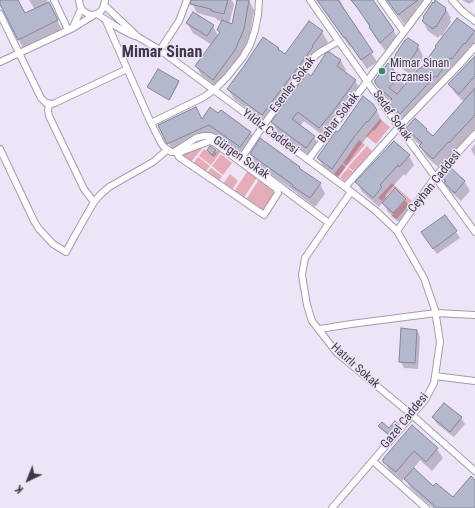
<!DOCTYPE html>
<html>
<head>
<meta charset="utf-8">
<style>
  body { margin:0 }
  #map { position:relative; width:475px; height:508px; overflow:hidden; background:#ede4f8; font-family:"Roboto Condensed",sans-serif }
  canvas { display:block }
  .north { position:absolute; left:8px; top:460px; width:40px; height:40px; -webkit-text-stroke:3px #ede4f8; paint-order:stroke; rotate:223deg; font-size:11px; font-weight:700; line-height:16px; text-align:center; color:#3e3a42 }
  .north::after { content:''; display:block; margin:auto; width:14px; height:18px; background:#3e3a42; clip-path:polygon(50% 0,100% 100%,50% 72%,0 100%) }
</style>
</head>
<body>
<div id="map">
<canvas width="475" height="508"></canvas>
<div class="north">K</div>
</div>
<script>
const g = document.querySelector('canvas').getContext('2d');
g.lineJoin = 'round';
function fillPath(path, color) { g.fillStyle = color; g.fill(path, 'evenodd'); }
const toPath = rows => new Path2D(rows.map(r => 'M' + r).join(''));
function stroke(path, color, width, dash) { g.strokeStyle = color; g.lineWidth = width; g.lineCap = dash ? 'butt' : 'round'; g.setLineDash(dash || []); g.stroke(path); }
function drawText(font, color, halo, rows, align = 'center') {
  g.font = font + ' "Roboto Condensed",sans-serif'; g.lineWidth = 3; g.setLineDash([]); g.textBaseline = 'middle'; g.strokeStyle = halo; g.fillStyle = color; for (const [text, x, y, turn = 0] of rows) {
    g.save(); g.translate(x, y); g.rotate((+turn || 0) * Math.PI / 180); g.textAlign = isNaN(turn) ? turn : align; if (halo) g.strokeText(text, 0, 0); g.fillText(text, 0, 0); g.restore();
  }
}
fillPath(toPath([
  [380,119,390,127,376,144,366,136],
  [359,140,365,145,347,166,343,163],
  [206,144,190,163,179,155],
  [210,144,223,149,211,165,199,156,204,149,213,155,218,149],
  [367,146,372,151,354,171,348,167],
  [221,154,232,163,223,175,212,166],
  [198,157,210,166,204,173,192,165],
  [342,164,346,167,338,177,334,174],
  [211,168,222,176,218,182,206,174],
  [348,168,353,172,344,181,340,177],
  [249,169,258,176,243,199,233,193],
  [230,174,238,181,231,191,222,185],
  [260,178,275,189,274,191,275,192,263,213,245,201],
  [392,183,412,201,396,220,391,216,407,199,394,188,382,201,378,198]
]), '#e5abb7');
fillPath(toPath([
  [0,0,18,0,25,14,35,10,29,0,47,0,62,30,24,49,18,39],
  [192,0,232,0,234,5,229,24,233,25,238,0,249,0,254,10,249,40,240,60,219,89,202,76,196,66,212,45,193,33,187,23,213,26,218,36,220,33,218,30,223,22,217,20,216,18,197,13,192,3],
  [317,0,340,0,344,8,343,9,377,62,367,69,351,46,350,47],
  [351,0,371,0,393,30,399,40,386,52,375,37,363,15],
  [387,0,426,0,416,8,419,12,404,24],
  [462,0,474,0,472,3,471,2,469,4],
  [436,2,446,9,451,18,450,20,451,22,442,36,440,35,438,38,428,31,423,21],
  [322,32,328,42,317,56,318,57,267,124,234,99,228,89,278,49,280,52,285,56],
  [474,32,475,34,475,47,406,123,395,113,390,103,391,102,384,97,376,82,376,80,391,66,394,71,399,75,405,86,421,70],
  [418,46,423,56,422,58,423,59,414,73,413,72,411,75,401,68,395,58],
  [329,53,341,61,346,70,344,73,355,81,361,91,325,137,304,121,300,126,314,137,319,146,311,157,278,132,272,122,311,77],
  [475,57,475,129,439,168,426,156,420,146,421,146,412,138,407,128,415,119,427,130,429,134,433,137,464,102,455,93,449,84],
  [158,70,179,83,170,100,149,87],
  [373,104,382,121,374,131,373,130,359,147,338,178,324,167,318,158,338,133],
  [221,111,251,133,256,142,246,156,215,134,174,153,159,125,202,120,218,115],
  [475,144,475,157,471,149],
  [208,150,216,150,217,153,214,157,209,153],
  [251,154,299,167,300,170,320,184,325,194,315,207,299,195,297,193,256,164],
  [409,156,414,165,405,176,404,174,385,195,387,198,405,200,411,209,399,222,388,212,383,202,379,207,362,192,357,182],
  [442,177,464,181,470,191,461,201,451,192],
  [445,216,460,238,437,254,426,239],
  [417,330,420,337,418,369,404,368,400,361],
  [433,417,461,418,465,424,454,437,437,424],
  [395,422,399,427,391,437,381,429,380,426,389,429],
  [412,426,437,449,443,458,432,471,420,460,413,469,433,487,453,499,475,481,475,508,433,508,411,489,405,478,402,481,390,471,384,461]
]), '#0003');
const building = toPath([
  [0,0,18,0,25,13,49,2,58,20,18,40,0,4,0,0],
  [191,0,228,0,224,14,211,11,211,9,190,4,191,0],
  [237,0,249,0,244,29,235,50,213,80,195,66,220,32,217,30,222,20,232,24,237,0],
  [317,0,338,0,373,52,361,60,345,37,344,38,317,0],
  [351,0,373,0,394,30,391,33,380,43,369,27,370,26,356,6,351,0],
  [387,0,418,0,398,15,387,0],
  [435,0,446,8,445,10,446,11,436,27,435,26,433,29,422,21,424,18,423,17,433,2,434,3,435,0],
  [193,12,214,25,207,36,186,23,193,12],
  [457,18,475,31,465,44,464,43,452,59,450,58,437,77,435,76,400,114,388,103,392,99,378,87,375,83,375,80,388,63,391,66,390,67,400,75,389,88,397,94,419,68,420,69,436,47,435,46,457,18],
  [309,21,323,31,312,46,313,47,262,115,227,89,244,66,263,37,279,48,278,49,285,54,309,21],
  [408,38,419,45,417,48,418,49,408,64,407,63,405,66,394,58,396,55,395,55,405,40,406,40,408,38],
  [329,52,341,60,337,66,356,80,331,114,319,128,298,112,292,119,315,136,306,148,271,122,307,73,311,76,326,53,329,52],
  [475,56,475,76,459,94,448,84,475,56],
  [158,69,179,81,169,100,147,87,158,69],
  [475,88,475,115,449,143,448,142,433,159,419,146,422,143,406,128,415,118,427,129,426,130,433,136,475,88],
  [363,96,373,104,377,110,368,122,367,121,354,137,332,169,317,158,322,151,336,131,338,132,363,96],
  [196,107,202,119,210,107,218,113,221,110,251,132,240,147,209,125,167,144,158,125,196,107],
  [260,138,300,167,299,168,321,183,310,198,292,186,293,185,250,154,260,138],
  [394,141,410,155,399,167,398,165,380,185,382,187,373,198,355,182,394,141],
  [210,146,216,150,212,155,207,150,210,146],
  [450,167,465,181,455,193,447,186,444,182,446,181,441,177,450,167],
  [395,188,406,199,393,213,382,203,395,188],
  [445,215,457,231,433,249,421,232,445,215],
  [401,328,417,330,415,363,399,362,401,328],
  [444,403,462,417,450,432,432,417,444,403],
  [395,421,398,424,389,435,378,426,382,422,389,428,395,421],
  [412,425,438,448,426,462,414,451,396,472,383,462,383,459,412,425],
  [414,468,433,486,436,483,453,497,471,476,475,480,475,508,437,508,404,479,414,468]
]);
fillPath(building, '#b4b8cc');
stroke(building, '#818598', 1);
const minor = toPath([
  [54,0,68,30],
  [79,0,80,6,83,11,88,14,91,15,97,14,102,10,104,5,105,0],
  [310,0,399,127,475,232],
  [381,0,404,32],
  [452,0,462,11,475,21],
  [104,5,138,37,160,50,345,187,376,211,397,231,424,278,435,310,440,342,434,383,425,400,332,508],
  [0,14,41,98,46,103,52,104,55,103,127,69],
  [97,14,117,27,126,32,135,36],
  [106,21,151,123,161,143,164,147,171,152,174,152,196,138,204,136,210,136,215,138,329,223],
  [73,27,81,9],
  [160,50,179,21,187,0],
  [0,62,73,28,94,15],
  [49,104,48,110,49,116,84,189,94,202],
  [151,123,204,97,214,90,227,77,243,57,250,45,255,30,258,15,259,0],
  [210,141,215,143,277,189,278,193,264,215,179,157,178,155,179,153,183,151,210,141],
  [0,149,34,221,39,229,53,244,66,252,74,237,94,202,100,195,109,187,153,162,167,150],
  [240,160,263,126,308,64,315,56,320,52,339,41],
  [308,160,428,0],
  [345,187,399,127,460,64,475,47],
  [351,192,329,223,305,258,302,275,307,305,312,321,337,353,412,415,475,471],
  [397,231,435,177,475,134],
  [320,329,351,324,436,313,475,315],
  [435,376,475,381],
  [373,461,426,508]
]);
stroke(minor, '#a39bae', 8);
stroke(minor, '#fff', 6);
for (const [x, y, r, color] of [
  [382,71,4,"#348d62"]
]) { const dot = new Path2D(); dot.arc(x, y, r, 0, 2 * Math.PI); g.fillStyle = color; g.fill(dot); stroke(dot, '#ede4f8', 1.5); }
drawText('12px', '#3e3a42', '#ede4f8', [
  ["Mimar Sinan",390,64],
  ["Eczanesi",390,78]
], 'left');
drawText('12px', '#3e3a42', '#ede4f8', [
  ["Esenler Sokak",293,85,-53],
  ["Sedef Sokak",392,116,55],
  ["Bahar Sokak",339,118,-53],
  ["Yıldız Caddesi",270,132,37],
  ["Gürgen Sokak",241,158,35],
  ["Ceyhan Caddesi",435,182,-51],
  ["Hatırlı Sokak",355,366,42],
  ["Gazel Caddesi",405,421,-51]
]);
drawText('bold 16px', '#403848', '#ede4f8', [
  ["Mimar Sinan",162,53]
]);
</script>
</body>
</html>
